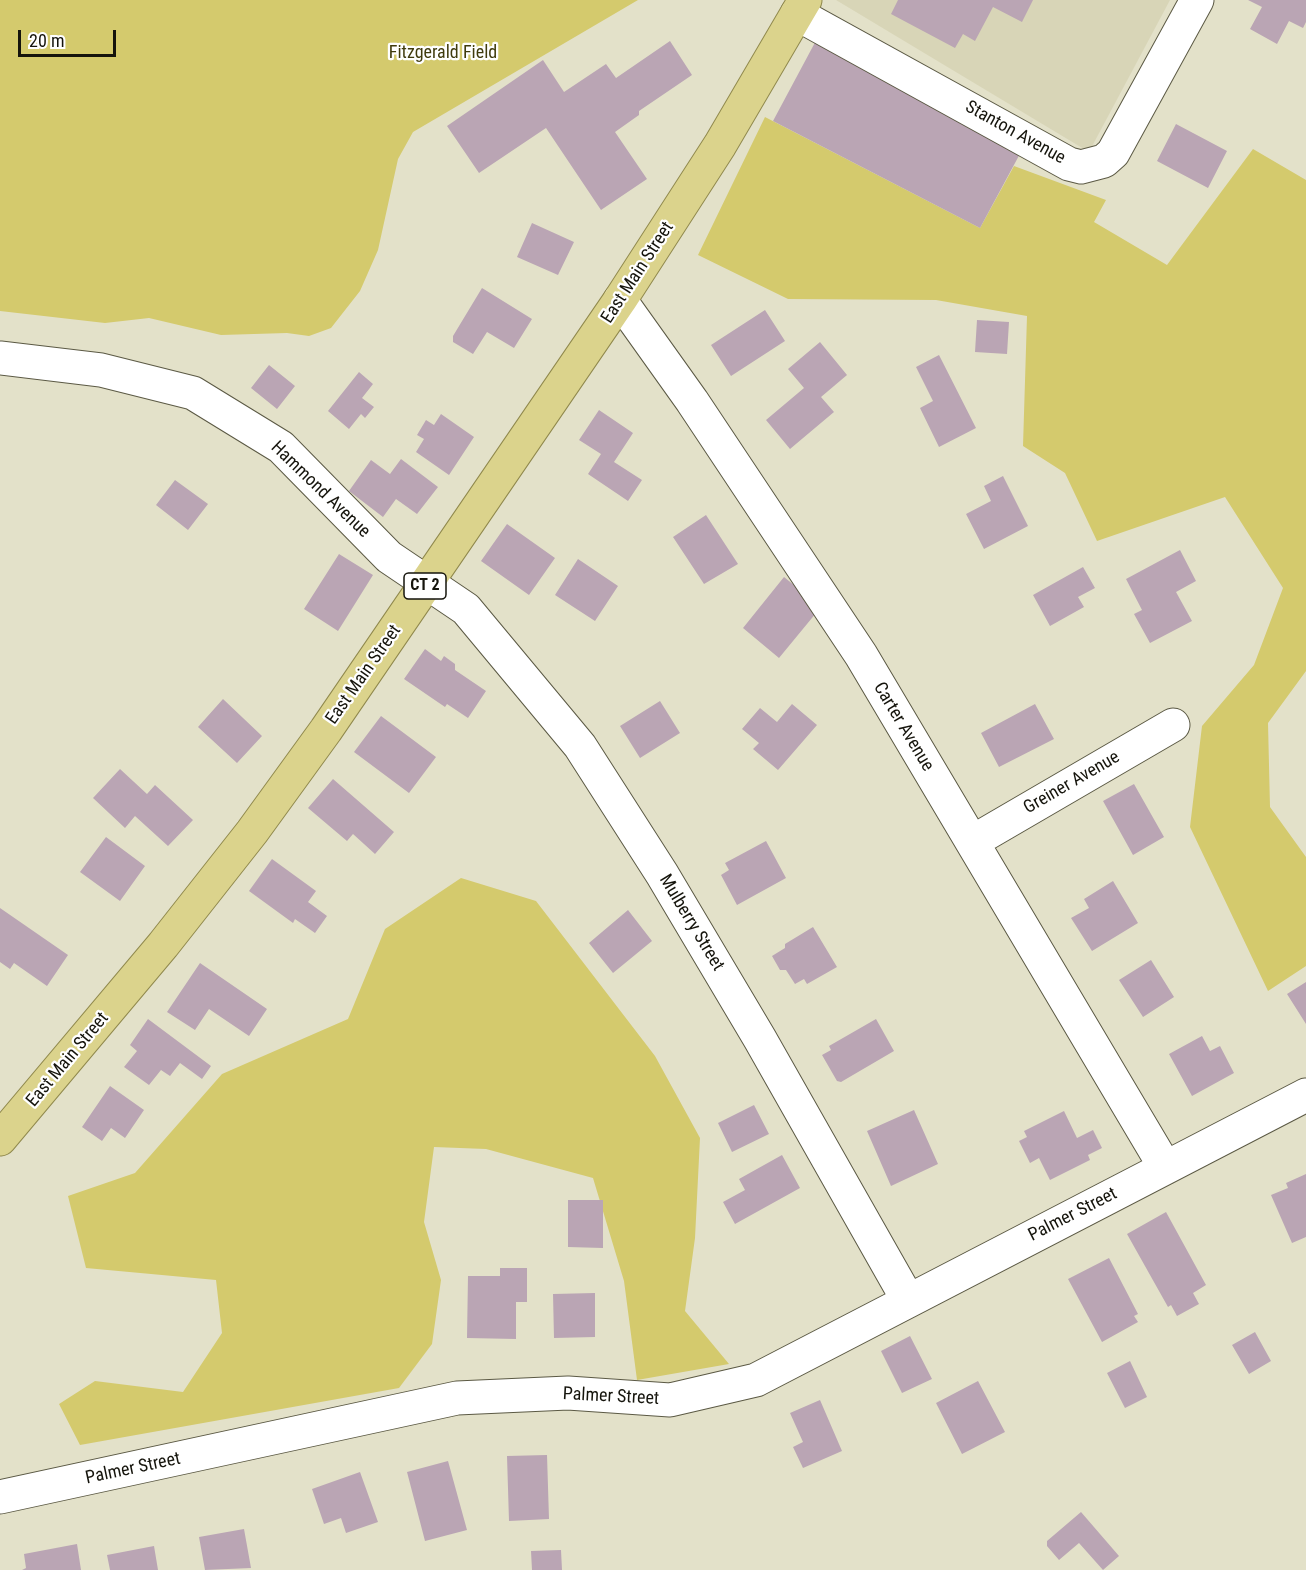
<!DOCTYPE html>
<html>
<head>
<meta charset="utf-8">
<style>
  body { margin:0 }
  #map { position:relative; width:1306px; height:1570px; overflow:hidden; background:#e3e1c9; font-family:"Roboto Condensed",sans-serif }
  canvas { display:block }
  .scale { position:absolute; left:18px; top:30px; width:98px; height:27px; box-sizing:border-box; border:3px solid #15140c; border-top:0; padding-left:8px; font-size:18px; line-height:21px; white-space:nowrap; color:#15140c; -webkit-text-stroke:4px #fff; paint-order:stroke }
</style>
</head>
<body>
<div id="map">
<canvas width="1306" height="1570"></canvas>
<div class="scale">20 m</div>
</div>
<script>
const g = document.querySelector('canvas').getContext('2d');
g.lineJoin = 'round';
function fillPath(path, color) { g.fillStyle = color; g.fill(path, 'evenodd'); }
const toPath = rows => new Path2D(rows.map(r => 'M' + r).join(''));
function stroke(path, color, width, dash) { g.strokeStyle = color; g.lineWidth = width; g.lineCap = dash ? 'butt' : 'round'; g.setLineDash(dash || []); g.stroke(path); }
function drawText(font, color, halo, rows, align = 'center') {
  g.font = font + ' "Roboto Condensed",sans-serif'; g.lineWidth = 4.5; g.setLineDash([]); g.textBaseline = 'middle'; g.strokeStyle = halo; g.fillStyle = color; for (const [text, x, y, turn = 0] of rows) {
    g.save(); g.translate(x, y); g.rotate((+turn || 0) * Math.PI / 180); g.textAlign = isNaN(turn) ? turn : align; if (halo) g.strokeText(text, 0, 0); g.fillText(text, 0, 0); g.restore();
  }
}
fillPath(toPath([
  [836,0,1170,0,1089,152]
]), '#d8d5b7');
fillPath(toPath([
  [0,0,638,0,413,132,398,159,378,250,360,291,331,328,309,336,287,333,221,335,149,318,105,323,0,311],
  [765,117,980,228,1014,166,1106,200,1094,222,1167,265,1253,149,1306,180,1306,671,1268,723,1270,807,1306,857,1306,966,1268,991,1190,827,1202,726,1254,665,1283,588,1225,497,1097,541,1065,473,1023,446,1027,316,936,300,788,299,698,255],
  [461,878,536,901,655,1056,700,1138,695,1238,685,1311,729,1364,637,1380,624,1281,593,1178,486,1149,434,1147,424,1222,441,1280,432,1344,399,1388,80,1445,59,1404,95,1381,183,1392,222,1333,216,1280,86,1268,68,1196,135,1173,222,1074,348,1019,385,929]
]), '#d4ca6d');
fillPath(toPath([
  [898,0,1033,0,1022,22,993,7,975,41,963,34,955,48,891,14],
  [1248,0,1306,0,1306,22,1303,28,1289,21,1277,44,1250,29,1262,7],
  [819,35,1022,150,980,228,773,121],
  [670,41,692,75,639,111,639,115,615,132,647,179,601,210,546,128,479,173,447,126,543,60,564,92,606,64,616,78],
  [1176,124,1227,151,1208,188,1157,161],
  [532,223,574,242,558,275,517,257],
  [482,288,532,319,514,348,487,332,473,354,453,342,453,336],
  [765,310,785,341,731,376,711,345],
  [977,320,1009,322,1007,354,975,352],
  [820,342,847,375,821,397,834,412,790,449,766,420,804,388,788,369],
  [939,355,976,428,939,447,920,408,933,401,916,367],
  [269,365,295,386,277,409,251,388],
  [359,372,373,384,362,398,374,407,365,418,361,414,349,429,328,411],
  [599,410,633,433,614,462,642,480,628,501,588,474,601,454,579,440],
  [441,414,474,437,449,475,416,452,424,439,417,435,426,420,434,425],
  [401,459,438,487,417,514,396,499,383,517,349,491,371,460,390,474],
  [1003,476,1028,526,984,549,966,514,991,501,984,486],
  [175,480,208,504,188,530,156,505],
  [706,515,738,564,704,584,673,537],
  [507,524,555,558,529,595,481,561],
  [1180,550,1196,581,1176,592,1192,621,1150,643,1134,614,1142,610,1126,579],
  [339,554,373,575,338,631,304,609],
  [578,559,618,586,595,621,555,595],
  [1083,567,1095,588,1078,597,1084,607,1050,626,1033,595],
  [784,577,821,607,779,658,743,628],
  [425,649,441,661,444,656,455,664,455,670,486,691,468,718,447,704,445,707,404,679],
  [223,699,262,736,237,763,198,727],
  [660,701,680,733,640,758,620,726],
  [792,704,817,725,778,770,753,749,759,743,742,729,760,708,777,722],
  [1035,704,1054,739,999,767,981,733],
  [381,716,436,757,409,793,354,752],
  [120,769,147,794,155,785,193,820,168,846,135,816,125,828,93,798],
  [333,779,394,832,375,854,353,834,347,841,308,808],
  [1134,784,1164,837,1133,855,1103,801],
  [106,837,145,866,120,901,80,872],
  [766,841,786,878,737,905,721,875,729,870,725,863],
  [272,859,316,891,308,902,327,916,315,933,295,919,293,923,249,891],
  [1113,881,1138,923,1092,951,1071,918,1089,908,1084,899],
  [0,908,68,955,47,986,14,963,10,969,0,962],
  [628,910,652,941,613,973,589,943],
  [813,927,837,967,807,984,804,979,795,984,786,970,780,970,772,956,785,948,785,944],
  [1151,960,1174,997,1143,1017,1119,980],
  [200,963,267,1009,249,1036,209,1009,195,1030,167,1012],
  [1306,982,1306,1024,1287,994],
  [148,1019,211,1066,202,1079,180,1063,170,1076,161,1070,149,1085,124,1067,137,1051,130,1045],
  [876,1019,894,1051,841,1082,837,1081,822,1055,831,1050,829,1046],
  [1202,1036,1210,1051,1220,1046,1234,1073,1192,1096,1169,1054],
  [110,1086,144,1110,125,1138,111,1128,102,1141,82,1127],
  [754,1105,769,1134,732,1152,718,1123],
  [914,1110,938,1164,891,1186,867,1131],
  [1064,1111,1077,1138,1093,1130,1102,1148,1088,1155,1090,1160,1050,1180,1039,1158,1030,1163,1019,1141,1027,1137,1024,1131],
  [782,1155,800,1188,735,1224,723,1202,745,1190,739,1179],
  [1306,1174,1306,1237,1292,1243,1271,1195,1288,1188,1286,1183],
  [568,1200,603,1200,603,1248,568,1247],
  [1166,1212,1206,1285,1193,1293,1199,1304,1177,1316,1171,1305,1168,1307,1127,1234],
  [1109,1258,1138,1314,1134,1316,1138,1322,1102,1342,1068,1279],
  [500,1268,527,1268,527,1302,516,1302,516,1339,467,1338,468,1276,500,1276],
  [595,1293,595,1337,554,1338,553,1294],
  [1255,1332,1271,1361,1249,1374,1232,1345],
  [910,1336,932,1379,902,1393,881,1351],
  [1130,1361,1147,1397,1125,1408,1107,1373],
  [978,1381,1005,1432,962,1454,936,1403],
  [820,1400,842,1451,803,1468,793,1447,803,1442,790,1413],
  [547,1455,549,1519,509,1521,507,1456],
  [448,1461,467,1530,425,1541,407,1472],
  [360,1472,378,1522,346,1533,341,1518,324,1524,312,1489],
  [1081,1512,1119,1556,1103,1570,1079,1543,1059,1560,1047,1546,1047,1541],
  [244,1529,251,1568,205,1570,199,1537],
  [77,1544,81,1570,22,1570,26,1568,24,1554],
  [154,1546,158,1570,110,1570,107,1555],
  [561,1550,562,1570,532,1570,531,1551]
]), '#baa5b4');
const minor = toPath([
  [797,14,1069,164,1081,167,1104,161,1113,153,1197,0],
  [620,300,692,401,861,655,1165,1167],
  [0,358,101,370,193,393,281,447,389,557,466,609,580,746,662,874,760,1039,908,1300],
  [972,842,1173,725],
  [0,1497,457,1398,568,1393,670,1400,756,1380,1306,1095]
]);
const trunk = toPath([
  [0,1139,163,945,252,832,326,730,620,300,720,145,805,0]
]);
stroke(minor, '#5b5944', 35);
stroke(trunk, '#90894d', 35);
stroke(minor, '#fff', 33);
stroke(trunk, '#dbd38c', 33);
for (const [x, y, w] of [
  [425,586,42]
]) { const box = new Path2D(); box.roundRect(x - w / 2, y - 13, w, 26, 4.5); g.fillStyle = '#fff'; g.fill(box); stroke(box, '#15140c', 1.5); }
drawText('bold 16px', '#15140c', null, [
  ["CT 2",425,586]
]);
drawText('18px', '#403b0d', '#fff', [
  ["Fitzgerald Field",443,53]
]);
drawText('18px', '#15140c', '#fff', [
  ["Stanton Avenue",1015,133,29],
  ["East Main Street",638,273,-57],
  ["Hammond Avenue",320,490,44],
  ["East Main Street",364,675,-55],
  ["Carter Avenue",903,727,59],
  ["Greiner Avenue",1072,783,-30],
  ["Mulberry Street",691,923,59],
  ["East Main Street",68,1060,-50],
  ["Palmer Street",1073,1215,-27],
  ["Palmer Street",611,1397,3],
  ["Palmer Street",133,1469,-12]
]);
</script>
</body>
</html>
